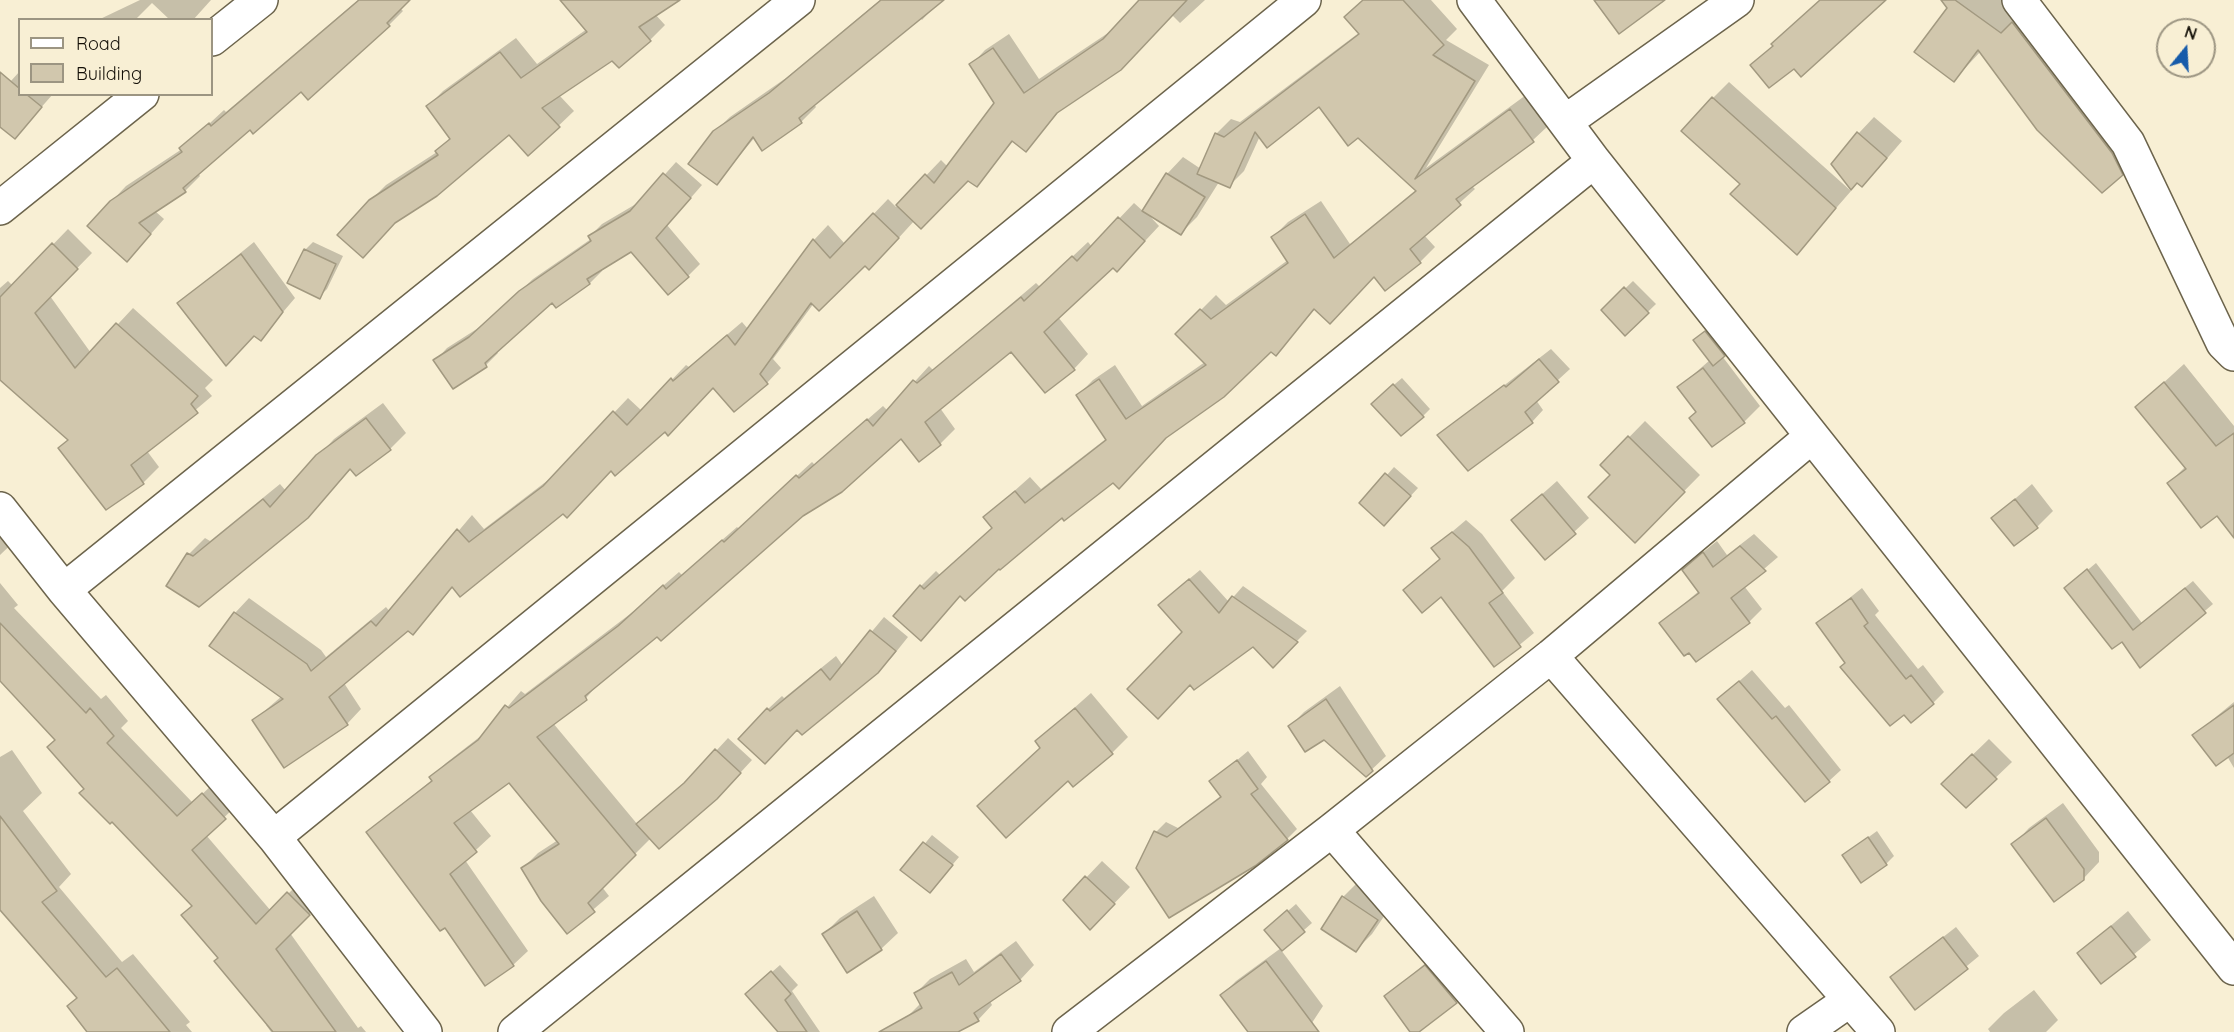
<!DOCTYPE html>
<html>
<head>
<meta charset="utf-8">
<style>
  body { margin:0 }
  #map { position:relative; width:2234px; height:1032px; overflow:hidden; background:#f8efd4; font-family:Quicksand,sans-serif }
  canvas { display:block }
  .legend { position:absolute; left:18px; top:18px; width:195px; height:78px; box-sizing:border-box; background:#f8efd4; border:2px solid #9c9582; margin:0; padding:8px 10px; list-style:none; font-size:18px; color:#130f07 }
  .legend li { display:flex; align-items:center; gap:12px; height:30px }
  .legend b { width:30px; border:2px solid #9c9582 }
  .north { position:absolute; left:2156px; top:18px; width:60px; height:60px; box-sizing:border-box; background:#f8efd4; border:2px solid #9c9582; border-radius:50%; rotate:18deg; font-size:16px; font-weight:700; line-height:24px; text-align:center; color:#130f07 }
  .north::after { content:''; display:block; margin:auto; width:21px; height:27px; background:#165baa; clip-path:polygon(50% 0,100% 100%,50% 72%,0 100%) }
</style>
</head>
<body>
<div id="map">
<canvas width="2234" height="1032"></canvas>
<ul class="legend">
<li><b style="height:8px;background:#fff"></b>Road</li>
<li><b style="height:16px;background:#d1c7ad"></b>Building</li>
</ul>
<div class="north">N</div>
</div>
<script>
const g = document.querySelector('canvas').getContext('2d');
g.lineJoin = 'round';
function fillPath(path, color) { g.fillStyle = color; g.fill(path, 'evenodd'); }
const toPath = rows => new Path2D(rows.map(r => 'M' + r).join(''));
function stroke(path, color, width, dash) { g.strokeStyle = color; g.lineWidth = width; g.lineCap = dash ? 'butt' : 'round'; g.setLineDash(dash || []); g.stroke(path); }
fillPath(toPath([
  [140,0,211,0,193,20,170,20,152,3,135,20,98,20],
  [358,0,408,0,400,8,403,11,389,25,251,128,198,173,200,176,185,191,155,211,164,219,141,245,111,202,126,186,182,149,224,110,226,112],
  [573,0,677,0,655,14,665,25,650,40,612,59,559,95,574,111,529,154,509,132,370,201,386,185,437,152,451,137,428,106,443,91,516,38,537,64,587,29],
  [880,0,941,0,922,20,920,18,814,104,816,107,801,122,755,137,717,183,714,132,730,117,786,78],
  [1142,0,1205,0,1180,23,1172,15,1063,107,1026,150,1014,140,977,185,968,179,915,220,884,254,864,264,814,303,773,359,781,368,767,383,714,386,563,512,454,586,413,633,408,629,344,683,361,709,347,724,254,720,282,696,235,613,249,598,321,650,326,657,386,607,390,612,472,515,484,529,556,474,628,398,642,411,686,365,689,367,742,322,748,329,814,240,828,225,845,244,888,199,896,207,941,160,948,167,996,103,971,65,985,50,1009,34,1039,79,1117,27],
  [1363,0,1431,0,1457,29,1446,40,1489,65,1426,168,1526,95,1548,126,1533,140,1472,186,1475,189,1424,235,1435,247,1420,262,1375,276,1316,308,1276,354,1271,350,1113,481,1063,516,961,594,935,624,921,586,936,571,940,575,994,527,985,517,1030,477,1041,489,1107,438,1078,395,1093,380,1115,365,1142,406,1205,362,1177,334,1216,295,1226,305,1288,260,1273,237,1288,222,1321,201,1350,244,1417,189,1319,105,1260,136,1244,171,1229,186,1219,182,1197,217,1181,233,1146,212,1159,226,1132,255,1113,266,1058,317,1088,354,1074,369,1011,350,940,408,955,429,940,444,919,459,902,437,802,515,600,682,586,698,553,723,638,825,693,776,728,738,752,760,729,785,651,838,602,887,609,896,567,932,523,868,538,853,558,840,509,780,470,810,491,836,465,860,528,951,513,965,445,926,368,832,433,779,431,777,446,763,486,732,521,691,525,694,634,611,679,572,682,575,737,527,739,529,812,462,815,465,883,406,888,411,929,366,933,370,1036,283,1040,287,1088,242,1092,247,1134,203,1144,212,1167,174,1183,157,1201,169,1216,134,1231,119,1240,122,1360,32],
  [1943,0,2006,0,2143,152,2121,174,1981,51,1954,80,1948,8],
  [20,71,20,94,53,94,15,137,0,127,0,93],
  [1729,82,1851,191,1797,253,1742,184,1713,98],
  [1874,117,1902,141,1878,169,1858,134],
  [676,162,702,185,667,225,700,264,688,276,631,250,600,269,602,271,590,283,553,301,496,351,498,353,486,365,435,361,447,348,483,325,533,279,591,239,590,236,602,224,641,201],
  [68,229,92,253,50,296,91,353,133,308,213,380,205,388,212,396,147,451,159,467,143,483,60,448,69,439,0,369,0,288,8,281,13,286],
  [254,242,295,298,260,339,179,303],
  [313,242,343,256,327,289,319,297,289,282,305,250],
  [1633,281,1656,304,1625,334,1603,310],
  [1713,324,1732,347,1722,356,1760,406,1744,422,1679,387,1710,360,1695,340],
  [1551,349,1570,369,1536,400,1543,410,1532,422,1439,436],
  [2184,364,2234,426,2234,533,2217,514,2169,483,2186,466,2137,407],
  [1402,378,1430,409,1423,416,1381,396],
  [383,403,406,433,390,449,352,468,307,517,199,606,189,554,205,538,210,541,280,484,286,491,334,439],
  [1645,421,1700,475,1635,541,1612,475,1602,465],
  [1394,467,1418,488,1392,516,1387,475],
  [1557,481,1589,518,1546,558,1513,520],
  [2032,484,2053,511,2037,527,1993,518],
  [0,514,22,534,0,555],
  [1466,520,1482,534,1515,578,1502,591,1534,633,1495,665,1442,595,1405,590,1441,558,1433,548],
  [1754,534,1778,557,1744,586,1762,609,1749,622,1661,623,1699,591,1697,557,1717,541,1727,555],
  [2096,563,2142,623,2193,581,2213,604,2140,666,2122,640,2066,588],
  [1200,570,1229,602,1243,586,1307,631,1273,665,1253,645,1170,595],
  [0,583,18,605,14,608,101,699,106,695,128,721,121,728,193,803,217,780,239,803,206,835,271,911,303,879,324,900,290,933,358,1028,361,1026,366,1032,271,1032,266,1025,268,1023,219,957,193,905,86,788,57,740,0,679],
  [1862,588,1879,611,1875,615,1918,669,1923,665,1944,692,1933,703,1905,713,1846,663,1818,623],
  [884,617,908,637,892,657,877,672,798,728,779,748,768,709,782,696,784,698,836,656,843,666],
  [1752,670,1785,708,1789,705,1841,770,1829,781,1719,699],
  [1340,686,1386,756,1366,775,1324,738,1290,726,1304,712],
  [1091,693,1128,737,1112,753,1068,779,1037,741],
  [2234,702,2234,768,2227,756,2194,735],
  [1989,739,2012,762,1966,806,1959,768],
  [12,750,42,793,23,811,71,874,59,887,122,962,133,954,190,1022,186,1025,192,1032,95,1032,78,997,0,907,0,757],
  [1248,751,1267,777,1261,784,1297,829,1287,839,1138,867,1156,832,1166,822,1178,828,1222,795,1211,782],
  [2063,803,2099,852,2099,862,2083,879,2013,845,2029,828],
  [1877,831,1894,856,1886,864,1844,855],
  [932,835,959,857,930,891,903,870],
  [1102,861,1130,887,1106,912,1065,900],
  [1359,881,1393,903,1372,934,1356,950,1343,897],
  [874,896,898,933,881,949,847,971,824,934,840,918],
  [1296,904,1312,923,1281,950,1323,1006,1306,1032,1251,1032,1222,995,1236,981,1281,948,1274,923],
  [2128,911,2151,940,2101,982,2079,953],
  [1956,927,1979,956,1916,1008,1892,977],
  [1016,941,1034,965,1020,980,990,1001,992,1005,978,1020,955,1032,914,1032,906,1018,921,1003,916,993,930,979,966,959,974,972],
  [1441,950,1469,982,1453,998,1390,993],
  [780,965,798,985,792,991,820,1032,780,1032,755,987],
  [2034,990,2058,1020,2046,1032,1990,1032,1988,1029,2004,1013]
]), '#0003');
const building = toPath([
  [359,0,410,0,387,23,390,26,308,100,301,92,253,134,250,130,183,188,186,192,139,223,151,234,127,262,87,226,110,201,182,152,179,148,209,123,211,126,359,0],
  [560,0,680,0,639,27,651,41,619,68,612,61,542,108,560,127,528,156,509,135,437,196,395,223,363,258,337,235,369,200,438,155,435,151,450,139,426,106,500,52,521,78,587,32,560,0],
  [881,0,944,0,799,118,802,123,762,151,753,137,717,185,688,164,713,131,769,93,881,0],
  [1139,0,1187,0,1121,70,1057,113,1026,152,1012,141,977,187,968,181,921,229,896,205,925,174,934,183,994,103,969,64,993,48,1024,93,1103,39,1139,0],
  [1363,0,1403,0,1444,45,1433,55,1475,81,1415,179,1510,109,1534,142,1456,199,1461,205,1410,249,1421,263,1385,291,1374,277,1330,324,1314,309,1276,356,1271,352,1224,397,1166,438,1119,489,1113,483,1064,521,1062,518,1000,570,999,569,965,601,960,596,921,641,893,616,920,585,924,589,992,528,983,517,1015,491,1025,503,1106,440,1076,395,1099,379,1126,419,1206,365,1175,334,1200,309,1211,319,1288,263,1271,237,1305,214,1334,258,1416,191,1358,138,1348,146,1319,107,1267,148,1255,132,1230,188,1197,174,1215,133,1224,137,1359,34,1344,17,1363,0],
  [1594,0,1665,0,1619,34,1594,0],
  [1820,0,1886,0,1801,77,1794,69,1769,88,1750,65,1773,46,1771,44,1820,0],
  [1941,0,1955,0,2001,33,2012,22,2112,153,2123,175,2102,193,2037,130,1978,50,1954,82,1914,52,1947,8,1941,0],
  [0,72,20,89,20,94,26,94,42,107,15,139,0,127,0,72],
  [1712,97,1836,208,1797,255,1730,194,1740,184,1681,131,1712,97],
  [1857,132,1887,158,1862,187,1857,183,1851,190,1831,164,1857,132],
  [663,173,691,198,656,238,689,277,668,295,631,252,587,279,590,284,556,308,552,303,485,363,487,367,453,389,433,360,469,337,519,291,591,241,588,236,630,211,663,173],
  [1166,173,1205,197,1181,235,1142,211,1166,173],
  [873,213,899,238,869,270,865,266,819,311,811,303,760,374,768,384,734,412,713,388,668,436,665,432,615,476,611,471,567,518,563,514,460,597,452,587,413,635,408,631,329,697,348,725,284,768,252,720,283,699,209,646,234,612,307,664,311,671,371,621,376,626,457,529,469,542,543,486,613,411,627,425,671,378,673,381,727,335,735,345,813,239,830,258,873,213],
  [1118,217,1145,241,1117,272,1113,268,1044,332,1075,370,1045,393,1011,352,925,422,941,445,919,462,901,439,842,492,803,516,661,641,657,637,585,696,587,700,537,737,636,855,588,903,595,912,567,934,541,901,521,868,559,844,509,783,454,823,477,852,450,874,514,966,485,986,445,928,440,931,366,832,432,781,429,777,478,740,505,705,509,708,618,626,663,585,666,589,722,540,724,542,796,475,799,478,867,419,873,426,913,380,917,383,1021,297,1024,301,1072,256,1077,261,1118,217],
  [52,243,78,269,35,313,75,368,116,323,198,396,191,404,198,413,131,465,144,484,106,510,58,448,68,440,0,380,0,297,52,243],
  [304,249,336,264,320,299,287,283,304,249],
  [241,254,283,312,261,341,254,336,226,366,177,303,241,254],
  [1624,287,1649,313,1625,336,1601,310,1624,287],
  [1705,331,1725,356,1713,366,1693,340,1705,331],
  [1539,359,1559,382,1525,412,1533,423,1468,471,1437,435,1504,385,1506,387,1539,359],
  [1703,368,1745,423,1712,447,1689,418,1696,412,1677,387,1703,368],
  [2164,382,2216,446,2234,433,2234,538,2217,516,2201,528,2167,483,2186,469,2135,407,2164,382],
  [1393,384,1424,417,1401,436,1371,404,1393,384],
  [366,418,391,450,356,476,350,469,308,518,199,607,166,586,187,553,193,556,263,499,270,507,316,455,366,418],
  [1628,436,1685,492,1635,543,1588,497,1610,475,1600,465,1628,436],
  [1385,473,1411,496,1384,526,1359,503,1385,473],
  [1542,494,1576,534,1545,560,1511,520,1542,494],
  [2015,499,2038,528,2014,546,1991,518,2015,499],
  [1452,532,1469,547,1503,593,1489,603,1521,647,1494,667,1441,597,1422,613,1403,590,1440,559,1431,548,1452,532],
  [1740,546,1766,571,1731,598,1750,623,1696,662,1689,653,1684,656,1659,623,1699,593,1682,570,1703,552,1713,567,1740,546],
  [2087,569,2133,630,2185,588,2206,613,2140,668,2122,642,2112,649,2064,588,2087,569],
  [1189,579,1219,613,1232,596,1298,642,1273,668,1253,647,1194,690,1190,685,1158,719,1127,689,1182,632,1158,605,1189,579],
  [1851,598,1868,623,1864,626,1906,679,1911,675,1934,704,1911,723,1904,715,1890,726,1840,667,1845,663,1816,623,1851,598],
  [0,623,86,713,90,708,114,736,107,743,177,816,202,793,226,819,192,850,256,924,287,892,310,915,276,949,336,1032,273,1032,214,961,218,958,181,915,192,906,112,822,110,824,79,793,84,789,47,747,55,740,0,681,0,623],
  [870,630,896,651,878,673,802,735,797,730,765,764,738,739,767,708,770,711,821,669,830,680,870,630],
  [1739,681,1772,719,1776,716,1830,782,1805,802,1717,699,1739,681],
  [1326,699,1373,771,1366,777,1324,740,1305,752,1288,726,1326,699],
  [2234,705,2234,753,2216,766,2192,735,2234,705],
  [1075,708,1113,754,1073,787,1068,781,1006,838,977,806,1040,748,1035,741,1075,708],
  [715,749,741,773,717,799,659,849,636,824,684,783,715,749],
  [1972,754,1997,779,1966,808,1941,784,1972,754],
  [1237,760,1258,789,1251,794,1288,840,1255,866,1169,918,1136,868,1154,831,1167,837,1221,797,1209,781,1237,760],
  [0,816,57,891,42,902,106,977,117,968,170,1032,87,1032,67,1006,77,998,0,910,0,816],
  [2046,818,2084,869,2084,880,2054,902,2011,844,2046,818],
  [1868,837,1887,865,1861,883,1842,855,1868,837],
  [923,842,953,865,930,893,900,870,923,842],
  [1085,876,1115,904,1090,930,1063,900,1085,876],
  [1342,896,1378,920,1356,952,1321,929,1342,896],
  [1287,910,1305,932,1282,951,1264,930,1287,910],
  [857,911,882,950,847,973,822,934,857,911],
  [2111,926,2136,957,2101,984,2077,953,2111,926],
  [1943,937,1968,969,1915,1010,1890,977,1943,937],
  [1001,954,1021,981,974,1013,979,1021,958,1032,879,1032,922,1008,914,993,952,972,959,985,1001,954],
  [1266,961,1319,1032,1248,1032,1220,995,1266,961],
  [1425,965,1457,1003,1419,1032,1410,1032,1384,996,1425,965],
  [771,971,791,994,785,1000,807,1032,778,1032,745,994,771,971]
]);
fillPath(building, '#d1c7ad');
stroke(building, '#a29980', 1.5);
const minor = toPath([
  [1474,0,1594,161,2234,968],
  [2019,0,2128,143,2223,343,2234,354],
  [212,39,261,0],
  [1565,122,1737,0],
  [0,208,142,94],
  [0,509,64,590,274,837,425,1032],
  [64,590,798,0],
  [1551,656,1878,1032],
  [1332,830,1507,1032],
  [274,837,1304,0],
  [515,1032,1594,161],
  [1069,1032,1332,830,1551,656,1811,437],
  [1804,1032,1850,1000]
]);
stroke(minor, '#6c644c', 36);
stroke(minor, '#fff', 33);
</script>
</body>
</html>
